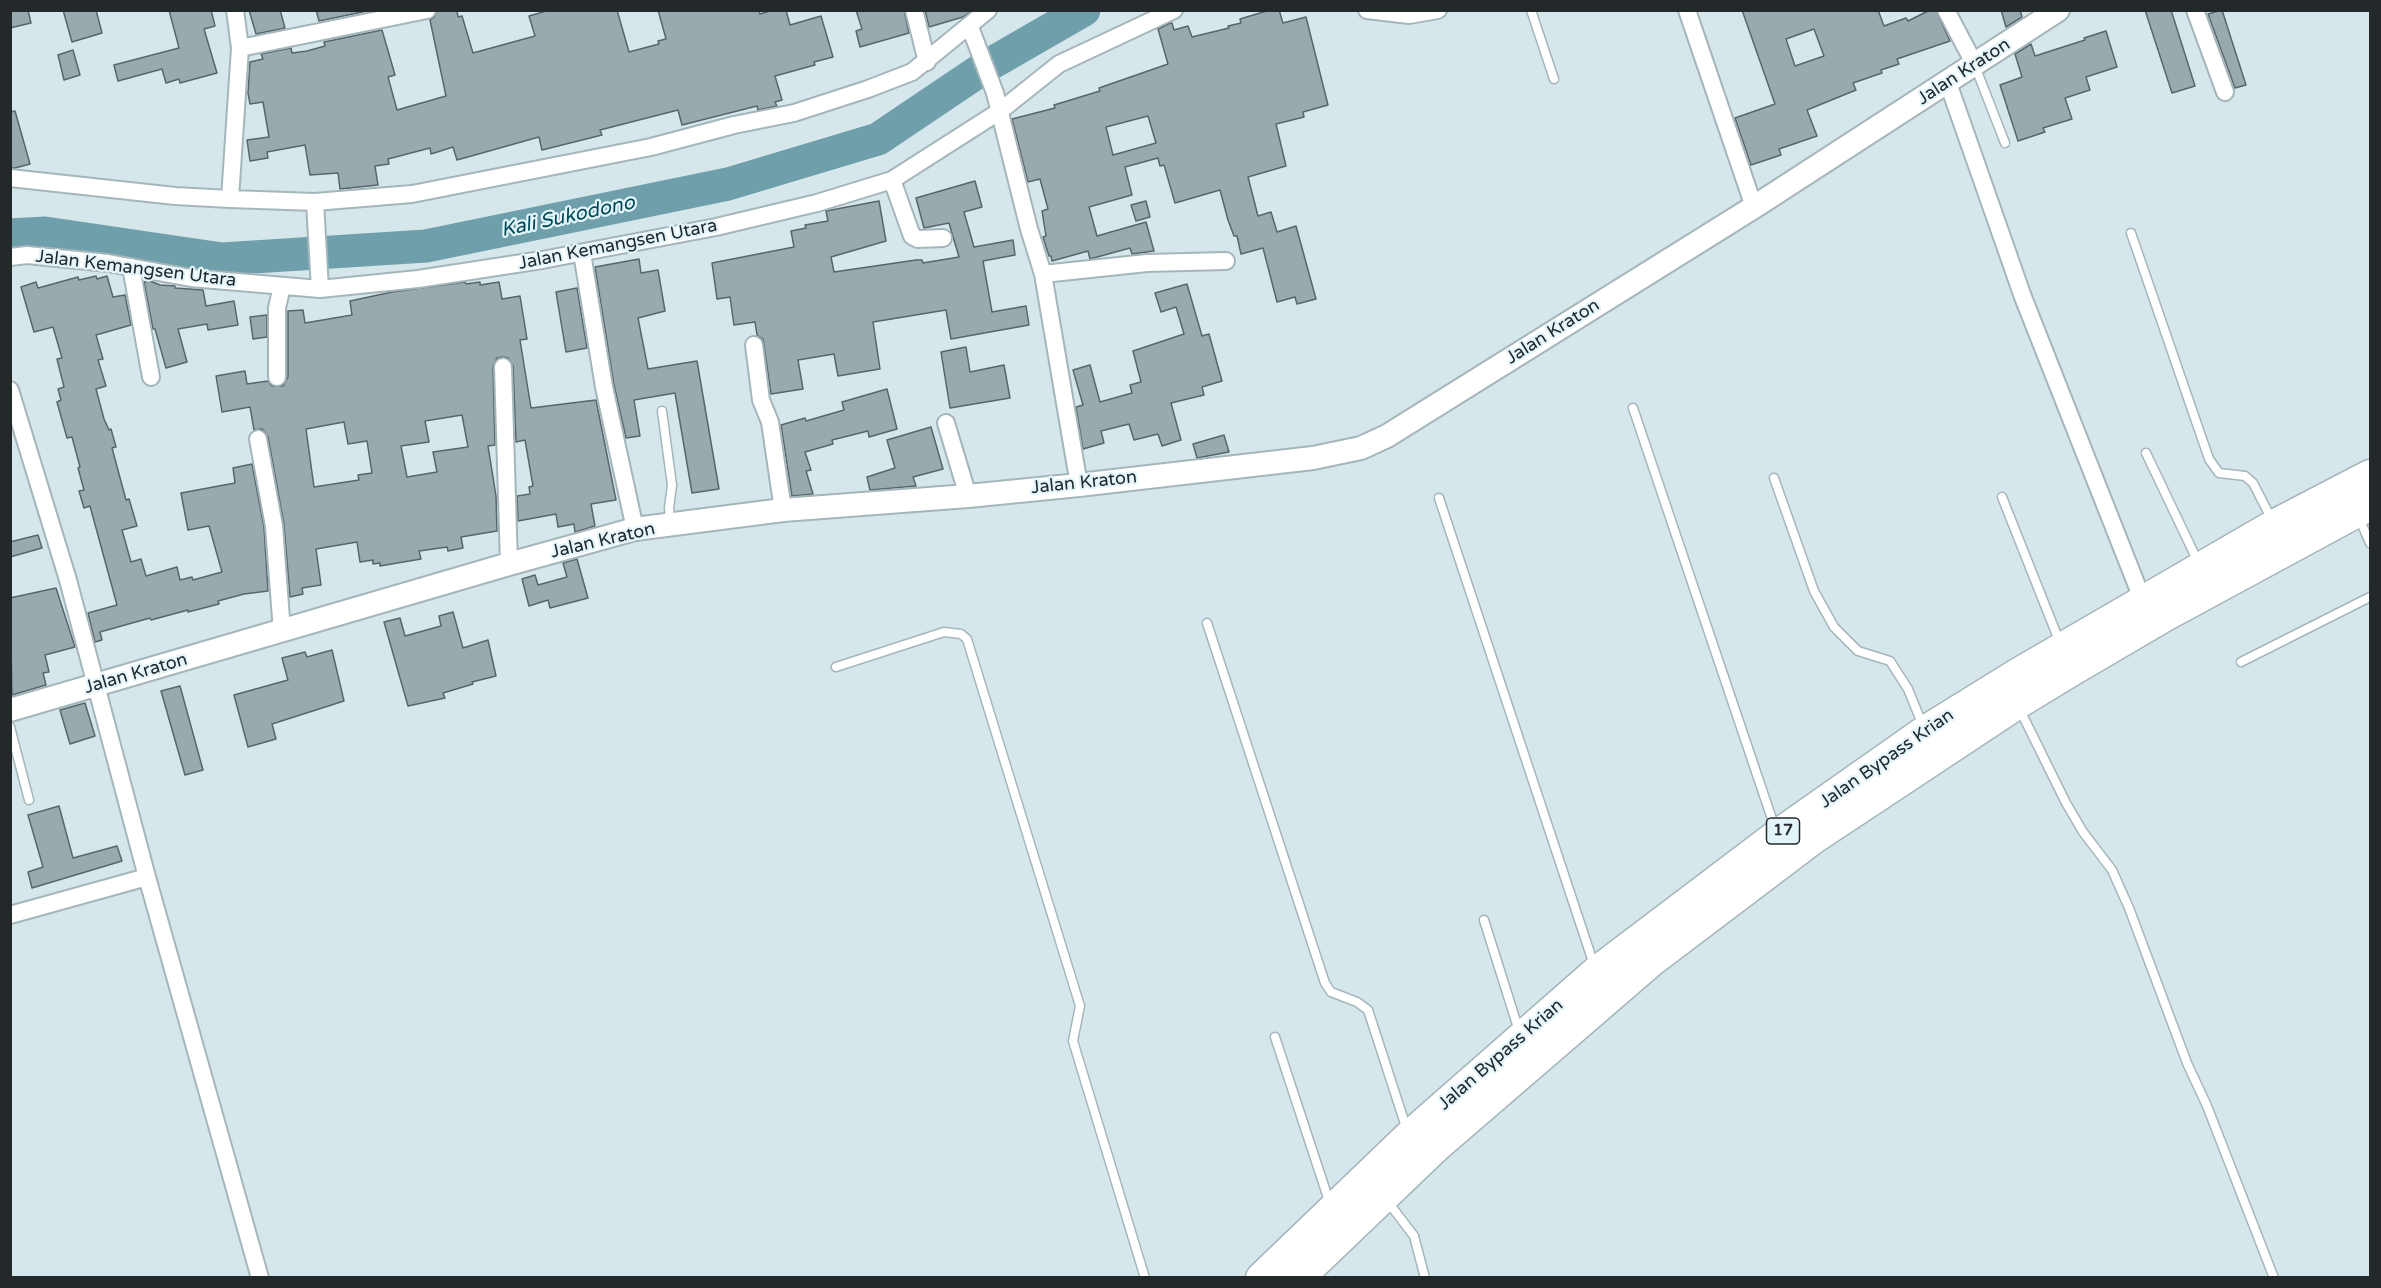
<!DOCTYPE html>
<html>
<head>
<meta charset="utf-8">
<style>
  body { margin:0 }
  #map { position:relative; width:2381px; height:1288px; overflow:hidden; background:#d6e7ec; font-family:"Varela Round",sans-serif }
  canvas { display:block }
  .frame { position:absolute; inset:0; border:12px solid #23292b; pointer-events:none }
</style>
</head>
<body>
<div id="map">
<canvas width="2381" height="1288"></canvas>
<div class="frame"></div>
</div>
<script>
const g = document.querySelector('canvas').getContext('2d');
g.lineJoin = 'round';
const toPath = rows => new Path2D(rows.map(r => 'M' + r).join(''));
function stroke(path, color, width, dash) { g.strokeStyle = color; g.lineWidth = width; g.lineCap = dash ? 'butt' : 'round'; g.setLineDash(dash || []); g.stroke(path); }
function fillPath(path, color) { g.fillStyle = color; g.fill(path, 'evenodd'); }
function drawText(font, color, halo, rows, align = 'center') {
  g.font = font + ' "Varela Round",sans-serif'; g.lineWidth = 4.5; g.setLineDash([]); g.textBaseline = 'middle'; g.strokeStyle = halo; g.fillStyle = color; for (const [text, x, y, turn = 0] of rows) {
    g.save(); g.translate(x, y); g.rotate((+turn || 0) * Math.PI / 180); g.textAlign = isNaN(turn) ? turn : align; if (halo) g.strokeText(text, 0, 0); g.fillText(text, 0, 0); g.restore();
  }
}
stroke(toPath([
  [10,235,45,233,222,259,426,246,728,184,878,139,985,67,1084,10]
]), '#6f9fab', 33);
const building = toPath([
  [10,10,28,10,31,23,10,28,10,10],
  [63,10,96,10,102,33,72,42,63,10],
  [169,10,211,10,215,26,204,29,217,73,180,83,179,79,166,83,162,69,118,81,114,65,179,48,169,10],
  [249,10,280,10,285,28,256,34,249,10],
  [316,10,372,10,319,21,316,10],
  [437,10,457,10,458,17,462,16,473,53,535,36,529,16,550,10,617,10,629,52,659,44,658,41,666,39,658,10,759,10,760,14,773,10,786,10,790,25,821,16,833,57,814,62,815,65,775,76,782,100,775,102,777,106,758,110,757,106,682,125,678,110,600,130,602,135,542,150,539,137,457,160,453,147,431,154,430,148,388,159,389,164,375,166,378,185,340,189,338,173,310,175,305,145,267,152,268,158,250,161,247,140,269,137,263,102,250,104,248,93,250,62,263,59,261,54,291,48,292,53,307,51,325,46,324,42,382,30,395,75,388,77,397,110,446,96,430,20,434,17,437,10],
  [856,10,904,10,909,33,860,47,856,31,862,29,856,10],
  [925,10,969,10,970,12,963,17,929,27,925,10],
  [1270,10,1279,10,1283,23,1306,17,1328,105,1303,112,1304,117,1276,124,1286,166,1248,177,1258,216,1271,212,1277,232,1296,226,1316,299,1297,304,1295,297,1277,302,1263,248,1241,254,1237,236,1234,236,1228,220,1220,190,1175,203,1164,165,1160,166,1158,158,1125,167,1132,195,1089,207,1097,236,1146,222,1154,251,1132,254,1130,248,1090,259,1088,251,1052,261,1051,256,1049,256,1043,237,1046,236,1042,211,1048,209,1040,179,1028,182,1012,119,1055,108,1054,105,1100,91,1099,88,1168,64,1158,29,1170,23,1172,23,1174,30,1188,26,1192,37,1229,28,1228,26,1241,23,1240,19,1270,10],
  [1148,116,1156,143,1113,155,1106,127,1148,116],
  [1742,10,1878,10,1884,26,1906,18,1908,21,1930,10,1936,10,1950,41,1897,59,1899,64,1881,70,1882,73,1853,83,1856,90,1807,110,1817,136,1779,149,1781,155,1751,165,1735,118,1775,104,1742,10],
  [1814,29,1824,56,1795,66,1786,39,1814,29],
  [2001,10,2020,10,2022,17,2006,27,2001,10],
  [2145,10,2171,10,2195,86,2172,93,2145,10],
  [2222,10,2246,85,2235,88,2208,14,2222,10],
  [2106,31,2117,67,2086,77,2090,90,2065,98,2072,119,2043,128,2045,132,2018,141,2000,85,2022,77,2015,54,2031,44,2035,56,2085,40,2084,38,2106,31],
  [73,50,80,75,64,80,58,55,73,50],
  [15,111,30,164,15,168,10,168,10,112,15,111],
  [975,181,982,207,964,212,974,247,1013,240,1015,255,983,261,992,312,1026,306,1029,325,951,339,946,310,873,322,880,369,838,376,834,354,798,360,803,389,771,394,763,339,757,335,755,322,734,325,730,297,717,299,712,263,794,247,791,231,806,228,805,225,828,221,826,211,879,201,886,241,831,257,834,272,916,260,922,260,923,263,959,257,949,223,924,228,916,198,975,181],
  [1146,201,1150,217,1136,221,1131,205,1146,201],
  [639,259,641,273,658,270,665,311,638,318,648,369,697,361,719,489,692,493,675,393,634,400,640,436,626,438,614,385,595,267,639,259],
  [96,276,97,279,107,276,113,297,125,295,131,325,96,335,103,359,98,360,106,386,96,389,104,419,109,430,111,429,116,447,112,448,126,500,129,499,137,526,122,530,131,562,141,559,146,576,177,567,180,580,192,577,193,580,222,572,209,526,188,530,181,493,235,483,233,468,252,464,264,527,268,591,244,594,218,601,219,604,188,612,188,610,151,620,150,618,100,632,102,640,95,642,88,613,117,605,90,506,84,508,79,491,84,490,78,468,80,467,72,437,67,438,57,402,61,400,58,389,64,387,57,359,62,358,53,327,34,332,21,287,36,282,38,288,78,277,79,280,96,276],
  [150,281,160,285,175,286,175,288,203,290,206,306,234,301,238,325,208,330,207,324,178,329,187,362,166,368,155,329,153,329,144,282,150,281],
  [465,282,466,284,480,282,480,285,499,282,502,299,520,296,527,339,520,340,531,408,596,400,616,500,591,504,595,526,575,532,574,524,558,527,556,514,518,521,517,496,530,494,529,487,533,486,525,440,516,442,513,366,508,358,502,357,497,358,493,367,495,445,488,446,496,496,497,531,461,537,463,548,448,551,447,547,419,551,421,559,380,566,380,563,373,564,373,560,360,562,357,542,316,549,321,585,302,588,303,594,290,597,284,525,268,437,262,429,254,430,250,407,222,412,216,376,245,371,247,384,268,381,272,386,283,386,288,377,288,311,303,310,305,323,352,315,350,301,392,292,465,282],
  [462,415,468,447,433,452,437,472,407,477,401,446,429,442,425,421,462,415],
  [344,422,348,444,367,441,372,473,358,475,359,480,314,487,306,429,344,422],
  [1187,284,1202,336,1209,334,1222,381,1202,387,1204,395,1171,403,1181,440,1162,446,1158,434,1134,440,1129,424,1101,431,1104,443,1083,449,1076,407,1083,405,1073,370,1090,365,1100,402,1132,393,1130,385,1141,382,1133,351,1184,334,1176,307,1161,312,1155,293,1187,284],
  [577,288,587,348,566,352,556,292,577,288],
  [267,315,267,337,253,339,250,317,267,315],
  [966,347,970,372,1004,365,1010,398,950,408,941,352,966,347],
  [887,389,897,429,869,437,868,431,832,440,833,444,805,452,811,470,806,471,813,494,792,496,781,425,805,418,806,421,844,410,842,402,887,389],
  [931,427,943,469,913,477,916,486,870,490,867,477,895,468,887,440,931,427],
  [1224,435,1229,452,1197,458,1193,444,1224,435],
  [38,535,42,548,10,557,10,542,38,535],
  [577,559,588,598,550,608,548,600,529,606,522,579,535,575,538,585,567,577,563,563,577,559],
  [56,588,75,647,45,655,49,672,43,673,46,685,12,695,10,598,56,588],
  [453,612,463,648,488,640,496,676,472,682,473,684,443,693,445,698,408,706,384,622,400,618,405,636,441,626,439,616,453,612],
  [332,650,344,701,272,724,276,739,248,747,234,695,288,680,282,658,305,652,307,657,332,650],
  [180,686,203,770,185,775,161,691,180,686],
  [85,703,95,736,70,744,60,710,85,703],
  [59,806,73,858,117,846,122,861,32,888,28,872,43,867,28,815,59,806]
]);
fillPath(building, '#99aaae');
stroke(building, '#57666a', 1.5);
const lane = toPath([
  [1531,10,1554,79],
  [1975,66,2005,143],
  [2131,233,2209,459,2219,473,2245,476,2253,483,2272,520],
  [1633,408,1775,828],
  [662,411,672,485,669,508,670,522],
  [2146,453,2199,564],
  [1774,478,1814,591,1834,627,1858,651,1890,661,1908,689,1923,726],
  [2002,497,2060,643],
  [1439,498,1594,965],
  [2359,518,2370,543],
  [1207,623,1325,983,1331,992,1357,1002,1368,1010,1407,1130],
  [2241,662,2370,597],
  [836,667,944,632,961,634,967,639,1080,1006,1073,1041,1145,1278],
  [2020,710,2066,803,2083,832,2112,870,2129,908,2187,1063,2207,1106,2274,1278],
  [10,727,29,800],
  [1484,920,1519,1031],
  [1275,1037,1330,1204],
  [1388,1202,1414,1236,1425,1278]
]);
const street = toPath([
  [914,10,927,62],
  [1367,10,1409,15,1438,10],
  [1687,10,1754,207],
  [1946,10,1975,65],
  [2195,10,2225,92],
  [970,27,995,93,1029,229,1043,274,1079,485],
  [240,48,427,10],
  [1948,83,2023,297,2143,601],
  [10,178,175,196,230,199,315,202,412,194,651,147,734,125,794,113,868,89,912,72,988,10],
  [892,180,912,236,918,239,943,238],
  [230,199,240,48,235,10],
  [315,202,320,289],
  [582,253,604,387,635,529],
  [10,257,27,255,108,263,191,278,320,289,418,279,542,260,716,227,817,203,892,180,1000,111,1059,64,1174,10],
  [131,267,151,377],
  [1043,274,1147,263,1226,261],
  [754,345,761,400,770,422,783,510],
  [503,367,509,564],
  [277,377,277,308,282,286],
  [10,390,68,580,147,877,260,1278],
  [946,423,968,496],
  [258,439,274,526,282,632],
  [10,915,147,877]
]);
const secondary = toPath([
  [10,710,509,564,635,529,783,510,968,496,1079,485,1313,458,1361,448,1387,436,1754,207,2058,10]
]);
const highway = toPath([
  [1261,1278,1409,1136,1596,972,1777,835,1925,731,2017,674,2274,525,2370,475],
  [1299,1278,1436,1147,1653,960,1813,839,2017,704,2073,670,2165,616,2370,505]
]);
stroke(lane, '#a5b6bb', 11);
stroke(street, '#a5b6bb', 20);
stroke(secondary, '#a5b6bb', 26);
stroke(highway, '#a5b6bb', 33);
stroke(lane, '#fff', 8);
stroke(street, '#fff', 16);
stroke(secondary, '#fff', 22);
stroke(highway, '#fff', 30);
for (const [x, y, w] of [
  [1783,831,33]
]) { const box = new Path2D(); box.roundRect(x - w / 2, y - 13, w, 26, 4.5); g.fillStyle = '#e3f5fa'; g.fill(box); stroke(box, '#23292b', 1.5); }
drawText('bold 16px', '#23292b', null, [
  ["17",1783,831]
]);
drawText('18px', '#23292b', '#e3f5fa', [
  ["Jalan Kraton",1964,72,-33],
  ["Jalan Kemangsen Utara",618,245,-11],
  ["Jalan Kemangsen Utara",136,269,7],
  ["Jalan Kraton",1553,332,-32],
  ["Jalan Kraton",1084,483,-6],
  ["Jalan Kraton",603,541,-13],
  ["Jalan Kraton",136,674,-16],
  ["Jalan Bypass Krian",1887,759,-35],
  ["Jalan Bypass Krian",1501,1055,-41]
]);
drawText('italic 20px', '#004957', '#e3f5fa', [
  ["Kali Sukodono",568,217,-12]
]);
</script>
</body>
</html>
